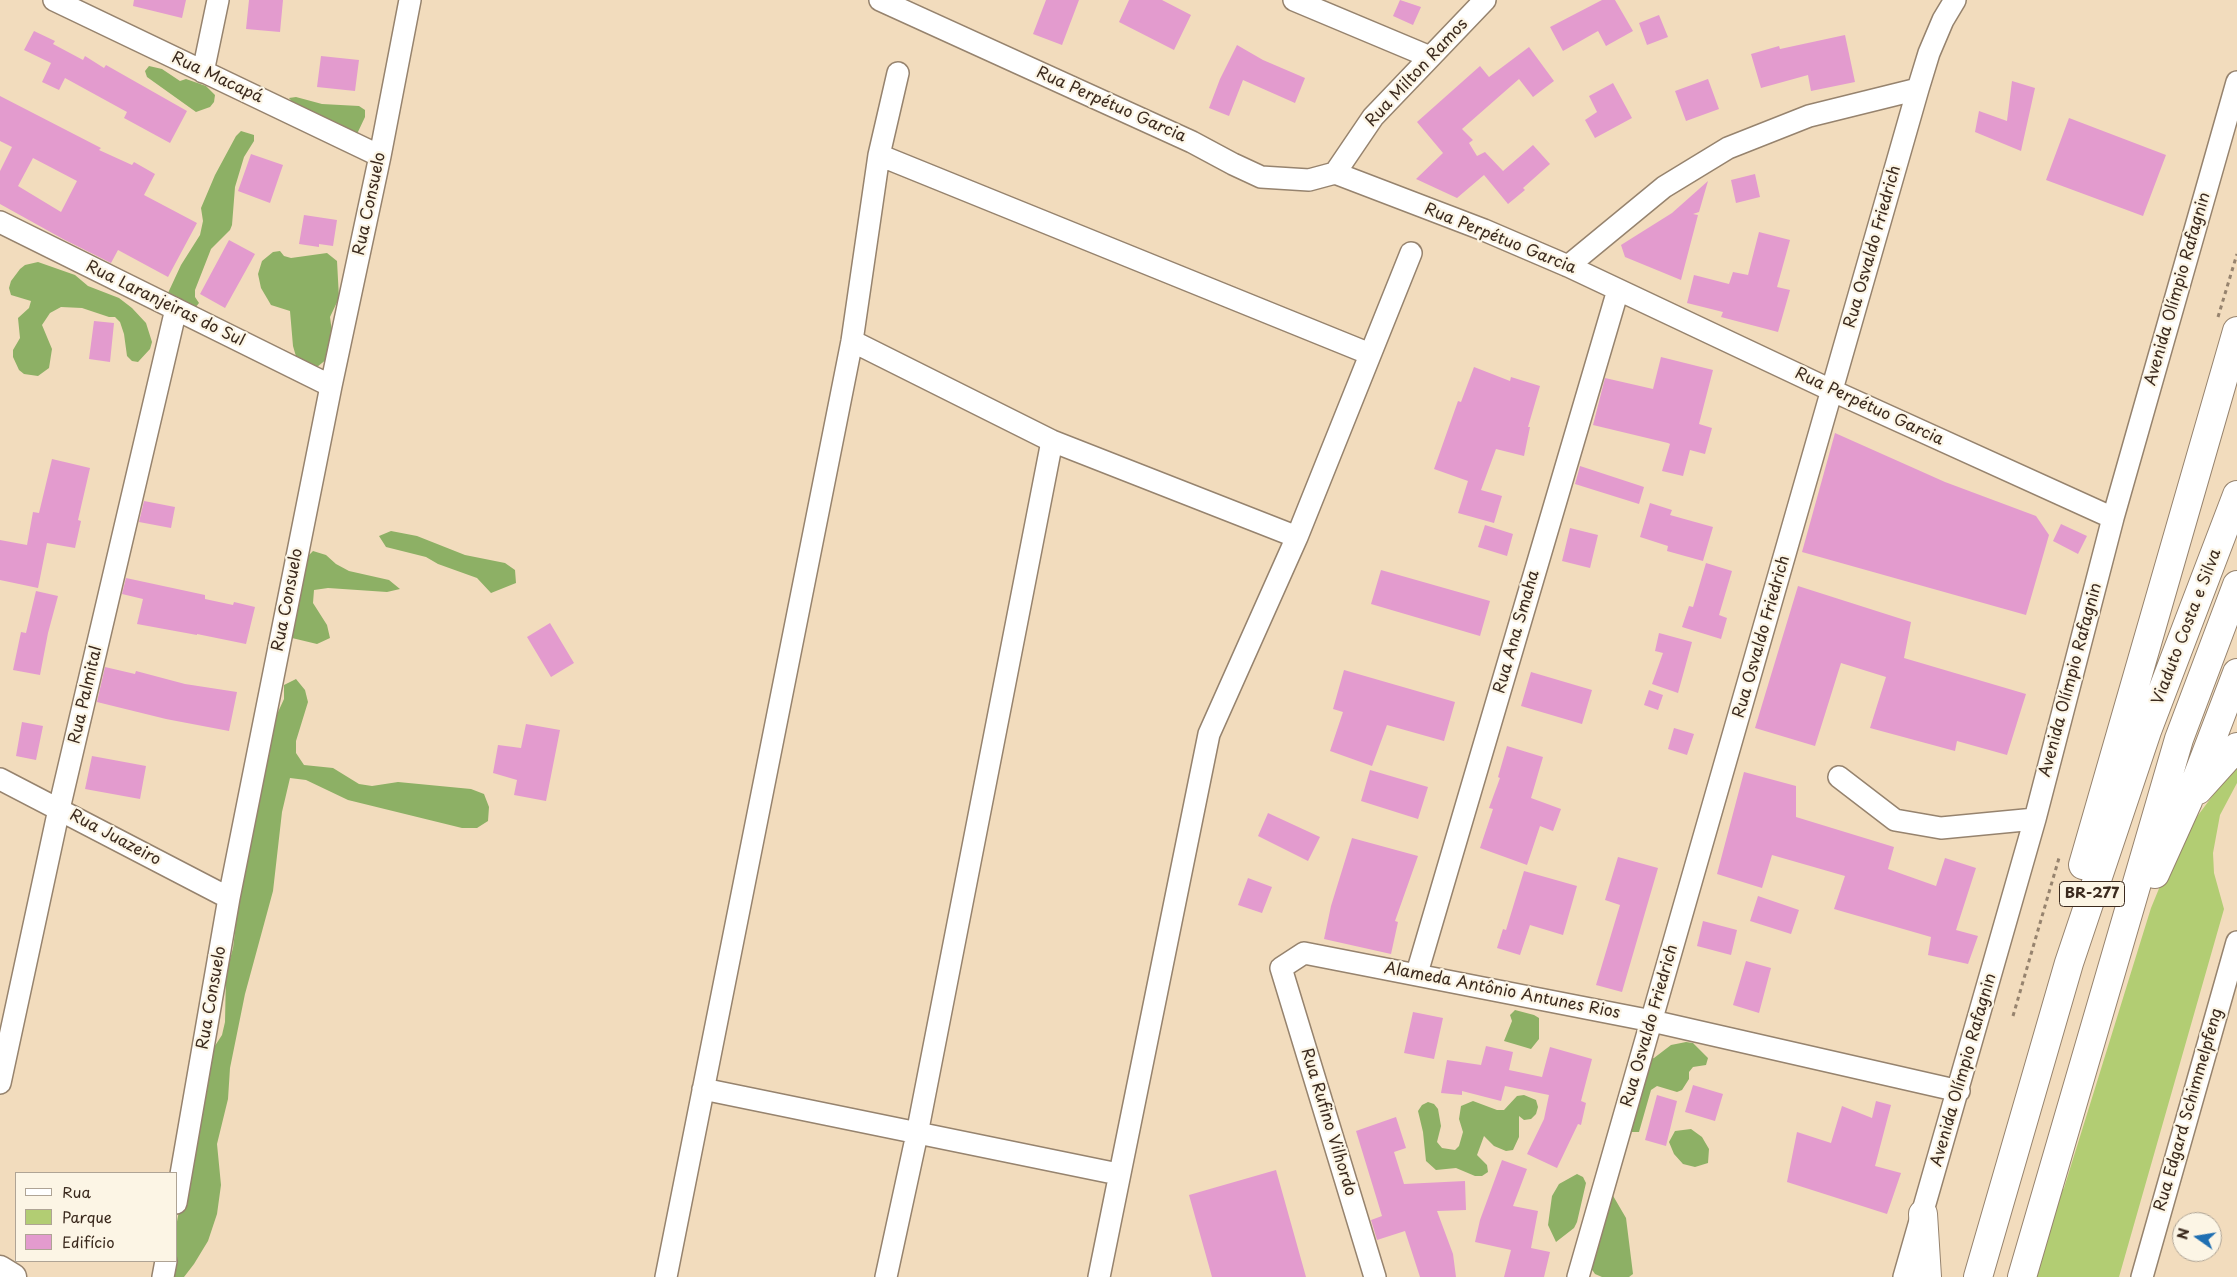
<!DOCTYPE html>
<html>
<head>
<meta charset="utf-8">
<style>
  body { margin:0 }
  #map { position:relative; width:2237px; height:1277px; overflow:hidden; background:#f2dcbd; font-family:"Playpen Sans",sans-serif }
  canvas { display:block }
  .legend { position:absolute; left:15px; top:1172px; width:162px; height:90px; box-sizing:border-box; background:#fcf5e5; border:1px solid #afa495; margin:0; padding:6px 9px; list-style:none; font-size:15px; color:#3b2a1e }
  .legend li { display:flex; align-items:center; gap:10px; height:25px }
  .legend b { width:25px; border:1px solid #afa495 }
  .north { position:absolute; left:2172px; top:1212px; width:50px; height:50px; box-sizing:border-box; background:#fcf5e5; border:1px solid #afa495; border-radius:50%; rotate:283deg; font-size:14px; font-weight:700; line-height:20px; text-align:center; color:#3b2a1e }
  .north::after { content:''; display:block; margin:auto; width:18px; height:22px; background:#1f6fb2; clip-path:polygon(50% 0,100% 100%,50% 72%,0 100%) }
</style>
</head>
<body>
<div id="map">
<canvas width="2237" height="1277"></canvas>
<ul class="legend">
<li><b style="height:6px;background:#fff"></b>Rua</li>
<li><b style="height:14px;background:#b2cd73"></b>Parque</li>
<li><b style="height:14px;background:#e39bce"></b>Edifício</li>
</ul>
<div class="north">N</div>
</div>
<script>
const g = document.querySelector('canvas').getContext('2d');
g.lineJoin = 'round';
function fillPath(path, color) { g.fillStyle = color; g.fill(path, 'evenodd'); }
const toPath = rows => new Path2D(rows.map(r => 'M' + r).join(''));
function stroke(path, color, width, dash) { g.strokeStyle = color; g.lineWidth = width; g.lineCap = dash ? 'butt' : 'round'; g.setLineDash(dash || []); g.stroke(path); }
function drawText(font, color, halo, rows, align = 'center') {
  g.font = font + ' "Playpen Sans",sans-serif'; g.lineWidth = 4.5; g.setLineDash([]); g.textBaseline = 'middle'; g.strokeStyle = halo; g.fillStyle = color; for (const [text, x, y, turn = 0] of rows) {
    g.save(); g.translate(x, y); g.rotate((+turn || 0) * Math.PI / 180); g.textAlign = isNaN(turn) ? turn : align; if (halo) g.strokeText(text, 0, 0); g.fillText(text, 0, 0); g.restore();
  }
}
fillPath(toPath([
  [2237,763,2237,783,2220,815,2213,853,2214,873,2224,909,2119,1277,2031,1277,2051,1204,2064,1188,2151,908,2165,874,2196,818]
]), '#b2cd73');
fillPath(toPath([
  [149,66,162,69,180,81,186,79,206,86,215,95,214,102,210,107,196,112,147,77,145,71],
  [296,97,322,104,359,106,365,110,365,117,357,134,294,104,289,98],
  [241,131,254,135,254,141,244,157,235,187,232,225,230,230,211,249,195,290,195,297,199,303,195,308,172,299,168,293,181,265,200,235,203,221,201,208,215,175,236,136],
  [280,251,284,256,291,258,327,253,337,261,339,298,330,317,332,332,327,359,317,367,297,360,293,346,290,311,271,305,261,288,258,274,262,261,273,252],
  [38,262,75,275,88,286,119,298,132,308,146,323,152,342,150,349,138,362,132,361,127,356,124,334,120,322,115,317,109,317,82,308,61,307,50,313,42,325,52,349,49,368,38,376,24,374,19,370,13,357,13,350,20,338,18,318,29,308,31,301,11,295,9,288,11,281,20,269,25,265],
  [391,531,417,536,465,555,505,563,515,570,516,583,491,593,477,578,438,564,426,557,386,547,379,536],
  [313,551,326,555,336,564,349,571,389,580,400,589,387,592,328,588,314,590,313,603,327,625,330,638,317,644,292,638,303,561],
  [296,679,305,690,308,702,296,741,296,753,304,765,333,768,359,784,372,786,398,782,471,789,484,794,489,807,488,821,477,828,462,828,348,800,306,780,290,778,282,812,273,891,245,994,230,1068,228,1099,217,1144,221,1185,217,1214,208,1241,194,1264,184,1277,172,1277,176,1261,176,1227,207,1058,222,1035,225,1022,226,974,233,948,239,900,252,840,253,823,272,738,273,723,284,699,284,685],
  [1515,1010,1534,1015,1539,1018,1539,1039,1531,1049,1504,1041,1512,1021,1510,1015],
  [1686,1042,1693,1043,1708,1058,1706,1065,1693,1067,1689,1072,1689,1079,1682,1090,1677,1092,1657,1086,1651,1090,1639,1132,1632,1132,1629,1125,1641,1061,1654,1058,1671,1045],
  [1524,1095,1536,1100,1538,1107,1536,1114,1531,1119,1524,1120,1519,1116,1519,1137,1513,1150,1506,1151,1494,1146,1484,1136,1477,1155,1487,1165,1488,1172,1482,1176,1475,1176,1456,1168,1436,1170,1426,1161,1423,1132,1418,1111,1422,1105,1428,1102,1434,1104,1438,1109,1441,1126,1437,1142,1442,1148,1455,1150,1459,1146,1463,1132,1459,1119,1461,1106,1473,1101,1497,1110,1504,1110,1517,1096],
  [1691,1129,1702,1137,1709,1149,1708,1163,1695,1167,1683,1164,1674,1154,1669,1142,1675,1131],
  [1577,1174,1583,1177,1586,1183,1577,1222,1574,1228,1556,1242,1548,1225,1552,1196,1559,1184],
  [1612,1194,1626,1218,1633,1274,1629,1277,1602,1277,1595,1274,1588,1264]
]), '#8db065');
fillPath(toPath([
  [134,0,186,0,182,18,133,6],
  [249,0,283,0,280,32,246,29],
  [1046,0,1079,0,1062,45,1033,34],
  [1129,0,1162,0,1191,15,1174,50,1119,22],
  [1400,0,1421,7,1413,25,1393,16],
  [1602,0,1615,0,1633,31,1606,46,1598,31,1563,51,1550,27],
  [1659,15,1668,37,1647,45,1639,23],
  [34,31,55,41,53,44,83,60,85,56,104,68,106,65,187,111,170,143,124,118,127,112,65,78,59,90,42,82,51,63,24,50],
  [1845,35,1855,82,1811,91,1808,75,1761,88,1751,54,1779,46,1780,49],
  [1237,45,1263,60,1305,78,1295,103,1243,80,1229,116,1209,108,1220,79],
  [1529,47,1554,81,1533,97,1519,79,1462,129,1473,140,1469,143,1477,156,1485,152,1503,171,1533,145,1550,164,1523,188,1525,190,1508,204,1484,175,1457,198,1416,179,1443,153,1417,122,1480,66,1489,77],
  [321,56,359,60,355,91,317,87],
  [1708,79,1719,109,1686,121,1675,91],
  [2012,81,2035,88,2021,151,1975,132,1979,111,2007,121],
  [1613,83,1632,118,1595,138,1585,120,1597,112,1589,96],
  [0,96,101,148,99,150,132,165,134,162,155,174,144,195,197,223,168,277,118,250,111,263,63,239,0,204,0,171,12,147,0,141],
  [33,158,77,181,61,212,18,186],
  [2069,118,2166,155,2143,216,2046,180],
  [251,154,283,165,270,203,238,191],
  [1755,174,1760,197,1736,203,1731,180],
  [1708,181,1699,212,1693,214,1698,215,1681,280,1625,257,1621,245,1672,213],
  [304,215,337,220,333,246,319,244,319,247,299,244],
  [1759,232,1790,240,1777,287,1790,290,1778,332,1721,317,1723,312,1687,303,1694,275,1729,284,1733,272,1748,275],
  [229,240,255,254,225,308,200,294],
  [94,321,114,323,110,362,89,359],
  [1661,357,1713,370,1699,424,1712,428,1705,454,1690,450,1683,476,1662,471,1670,444,1668,443,1593,425,1605,378,1653,389],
  [1474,367,1510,381,1511,377,1540,386,1528,427,1530,427,1524,456,1496,449,1481,490,1502,496,1494,523,1458,513,1468,481,1434,469,1458,401,1461,402],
  [1835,433,1945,482,2036,516,2049,535,2026,615,1802,552],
  [52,459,90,468,78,520,81,521,75,548,47,543,38,588,0,580,0,540,27,545,33,512,39,513],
  [1580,466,1644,487,1639,504,1575,484],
  [144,501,175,507,171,528,139,522],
  [1650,503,1672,510,1670,515,1713,527,1703,561,1667,551,1668,546,1640,537],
  [2061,524,2087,536,2078,554,2053,541],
  [1485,525,1513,534,1507,556,1478,547],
  [1570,528,1598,535,1590,568,1562,561],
  [1706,563,1732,571,1719,615,1727,618,1721,639,1682,627,1689,606,1693,607],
  [1381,570,1490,601,1480,636,1371,604],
  [126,578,205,595,205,599,233,605,234,602,255,607,246,644,197,634,197,635,137,624,143,599,122,594],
  [1798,586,1911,622,1904,658,2026,694,2007,755,1957,741,1955,751,1870,728,1886,677,1841,663,1815,746,1755,728],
  [36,591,58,596,48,633,40,675,13,670,21,632,26,633],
  [550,623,574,663,551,677,527,637],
  [1659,633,1692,642,1678,693,1652,684,1663,653,1655,651],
  [105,667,135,674,136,671,185,684,237,692,229,731,166,719,97,702],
  [1344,670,1455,702,1444,741,1387,725,1372,766,1330,751,1343,712,1333,709],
  [1531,672,1592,690,1582,724,1521,706],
  [1649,690,1663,695,1658,710,1644,705],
  [22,722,43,726,36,760,16,756],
  [526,724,560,730,546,801,514,795,517,780,493,773,498,745,521,748],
  [1674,728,1694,734,1687,755,1668,749],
  [1507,746,1543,757,1531,798,1561,809,1553,831,1540,826,1527,865,1480,848,1493,809,1489,808,1500,778,1498,777],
  [92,756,146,766,140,799,85,789],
  [1370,770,1428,787,1418,819,1361,801],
  [1744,772,1796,786,1796,817,1894,847,1888,869,1936,886,1945,858,1976,868,1956,930,1978,936,1968,964,1928,955,1931,937,1834,909,1845,876,1772,855,1762,888,1717,874],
  [1268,813,1320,837,1308,861,1258,836],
  [1352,838,1418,856,1395,921,1398,922,1391,954,1324,939,1331,906],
  [1618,857,1658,868,1622,992,1596,985,1620,905,1605,900],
  [1524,871,1577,886,1563,935,1530,925,1520,955,1497,948,1503,929,1506,930],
  [1248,878,1272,887,1262,913,1238,905],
  [1758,896,1799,910,1791,934,1750,921],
  [1703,921,1737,930,1731,955,1697,946],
  [1746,961,1771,968,1759,1013,1733,1005],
  [1413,1012,1443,1018,1434,1059,1404,1053],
  [1486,1046,1513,1052,1509,1070,1542,1077,1550,1047,1592,1059,1581,1101,1586,1103,1581,1125,1578,1124,1557,1168,1527,1154,1544,1119,1549,1095,1505,1086,1501,1101,1462,1091,1462,1095,1441,1093,1447,1060,1481,1065],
  [1693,1085,1723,1094,1715,1121,1685,1112],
  [1657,1095,1677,1101,1666,1146,1645,1140],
  [1876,1101,1891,1105,1875,1166,1901,1173,1887,1214,1787,1182,1797,1132,1831,1143,1842,1106,1872,1118],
  [1396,1117,1406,1148,1394,1152,1404,1184,1465,1181,1466,1210,1437,1211,1453,1254,1456,1277,1420,1277,1405,1231,1377,1240,1371,1220,1382,1216,1356,1131],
  [1502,1160,1527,1169,1513,1206,1538,1211,1531,1248,1550,1252,1544,1277,1504,1277,1511,1250,1475,1242,1480,1220],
  [1276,1170,1306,1277,1212,1277,1189,1195]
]), '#e39bce');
const minor = toPath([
  [54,0,380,156],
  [880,0,1192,142,1233,164,1261,177,1309,180,1335,173,1484,230,1568,266,1833,391,2113,518],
  [1294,0,1430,57],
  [203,72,218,0],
  [879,155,1370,354],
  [1335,173,1373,117,1485,0],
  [0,222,331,386],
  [1568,266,1664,187,1728,148,1809,116,1918,89],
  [852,341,1052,441,1297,537],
  [1839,777,1895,820,1941,828,2035,819],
  [0,779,229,898],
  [1417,973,1618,290],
  [0,1083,59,809,176,309],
  [703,1089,1118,1174],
  [176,1203,229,898,331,386,380,156,410,0],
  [163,1277,166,1261],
  [666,1277,852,341,879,155,898,73],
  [886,1277,917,1134,1052,441],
  [1099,1277,1209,734,1297,537,1411,253],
  [1375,1277,1281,968,1304,953,1652,1021,1959,1091],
  [1578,1277,1918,89,1929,53,1943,20,1955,0],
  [1904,1277,2035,819,2113,518,2237,82],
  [2142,1277,2237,942]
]);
const major = toPath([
  [0,1269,13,1277]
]);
const highway = toPath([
  [2198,790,2237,747],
  [2083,865,2237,331],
  [2155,874,2188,801,2237,673],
  [1923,1214,1927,1277],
  [1978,1277,2069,963,2147,731,2237,495],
  [2022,1277,2179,739,2237,585]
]);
stroke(minor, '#96836e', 24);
stroke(major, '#96836e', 29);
stroke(highway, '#96836e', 30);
stroke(toPath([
  [2218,317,2237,254],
  [2013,1016,2059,858]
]), '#96836e', 3, [4, 4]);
stroke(minor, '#fff', 21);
stroke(major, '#fff', 26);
stroke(highway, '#fff', 28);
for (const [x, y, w] of [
  [2092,894,65]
]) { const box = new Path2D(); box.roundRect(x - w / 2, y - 12.5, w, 25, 4); g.fillStyle = '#fcf5e5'; g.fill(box); stroke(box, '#3b2a1e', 1); }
drawText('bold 15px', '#3b2a1e', null, [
  ["BR-277",2092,894]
]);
drawText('16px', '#3b2a1e', '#fcf5e5', [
  ["Rua Milton Ramos",1417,73,-47],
  ["Rua Macapá",217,78,25],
  ["Rua Perpétuo Garcia",1111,105,24],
  ["Rua Consuelo",370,204,-78],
  ["Rua Perpétuo Garcia",1500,239,22],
  ["Rua Osvaldo Friedrich",1873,247,-74],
  ["Avenida Olímpio Rafagnin",2178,289,-74],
  ["Rua Laranjeiras do Sul",165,304,26],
  ["Rua Perpétuo Garcia",1869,407,25],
  ["Rua Consuelo",288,600,-79],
  ["Viaduto Costa e Silva",2187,627,-69],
  ["Rua Ana Smaha",1517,632,-74],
  ["Rua Osvaldo Friedrich",1762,637,-74],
  ["Avenida Olímpio Rafagnin",2071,680,-75],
  ["Rua Palmital",86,695,-77],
  ["Rua Juazeiro",115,838,28],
  ["Alameda Antônio Antunes Rios",1502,991,11],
  ["Rua Consuelo",212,998,-80],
  ["Rua Osvaldo Friedrich",1650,1026,-74],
  ["Avenida Olímpio Rafagnin",1964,1070,-74],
  ["Rua Edgard Schimmelpfeng",2189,1110,-74],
  ["Rua Rufino Vilhordo",1328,1122,73]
]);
</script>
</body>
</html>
